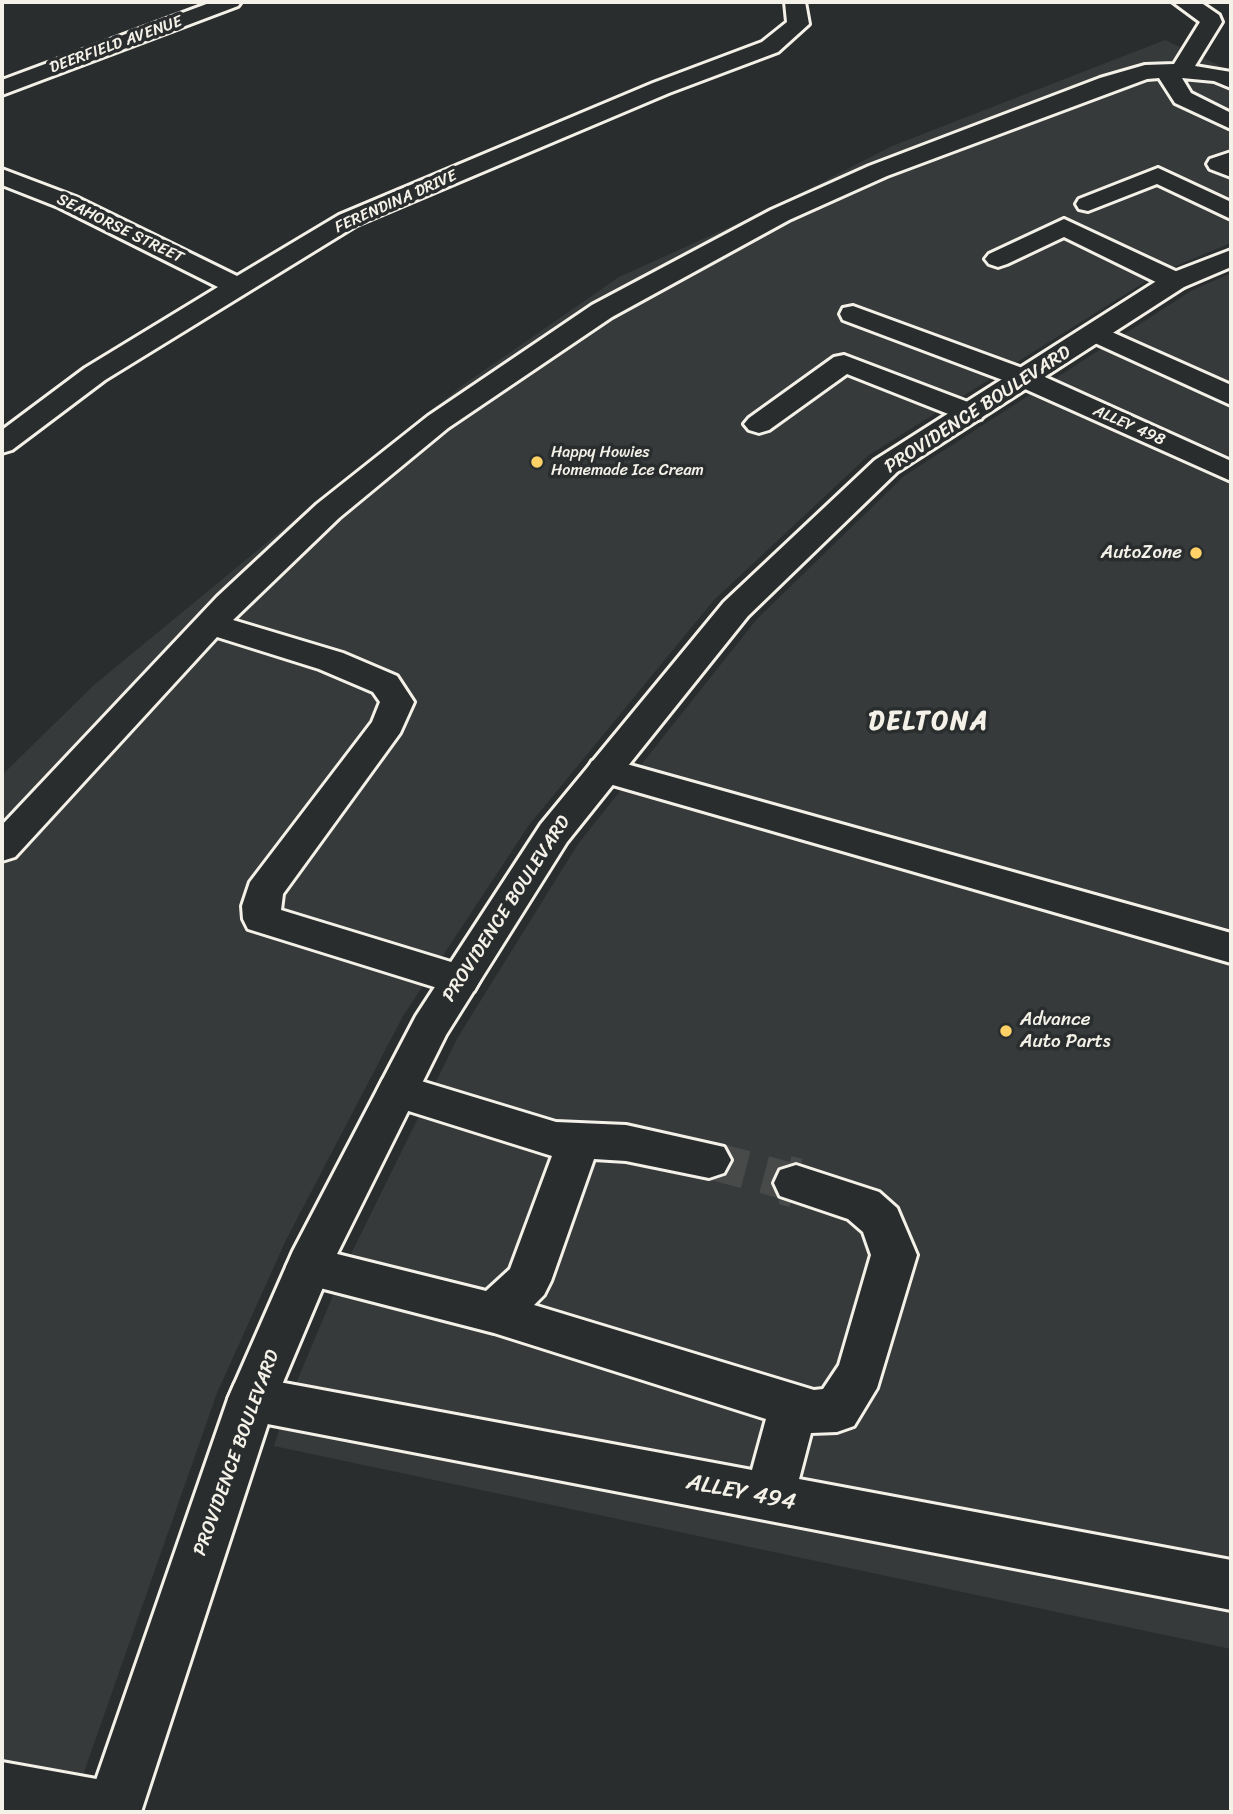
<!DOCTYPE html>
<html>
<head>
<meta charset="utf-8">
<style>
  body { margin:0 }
  #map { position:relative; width:1233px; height:1814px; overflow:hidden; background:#2a2d2e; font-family:Sriracha,sans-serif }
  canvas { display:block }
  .frame { position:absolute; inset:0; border:4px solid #f4f1e8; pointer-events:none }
</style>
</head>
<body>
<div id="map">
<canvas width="1233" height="1814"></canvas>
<div class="frame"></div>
</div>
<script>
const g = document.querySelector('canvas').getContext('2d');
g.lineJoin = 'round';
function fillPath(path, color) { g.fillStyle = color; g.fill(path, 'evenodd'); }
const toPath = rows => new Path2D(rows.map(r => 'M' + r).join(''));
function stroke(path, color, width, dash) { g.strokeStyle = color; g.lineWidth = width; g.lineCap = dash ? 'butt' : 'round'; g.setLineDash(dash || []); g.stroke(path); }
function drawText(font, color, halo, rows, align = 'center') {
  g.font = font + ' Sriracha,sans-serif'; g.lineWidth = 7; g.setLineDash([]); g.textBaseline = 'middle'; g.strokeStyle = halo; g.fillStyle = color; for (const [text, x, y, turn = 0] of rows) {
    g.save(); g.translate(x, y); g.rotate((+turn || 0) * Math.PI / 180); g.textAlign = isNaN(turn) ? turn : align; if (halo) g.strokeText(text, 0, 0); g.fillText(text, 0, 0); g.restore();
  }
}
fillPath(toPath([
  [1165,40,1231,71,1231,243,1159,273,869,455,714,600,529,825,403,1016,286,1240,217,1393,70,1812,2,1812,2,775,94,685,310,507,463,385,619,277,774,207,892,146],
  [1231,273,1231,1649,274,1446,286,1407,348,1260,458,1037,578,844,757,619,904,476,1191,291]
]), '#373a3a');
stroke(toPath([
  [709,1160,792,1182]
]), '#484a4a', 38, [38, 19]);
stroke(toPath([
  [785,1180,796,1183]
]), '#484a4a', 50, [50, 24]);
const minor = toPath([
  [212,2,241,2,238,6,2,95,2,80,212,2],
  [785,2,805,2,809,24,778,52,669,93,357,225,105,380,12,450,2,453,2,430,85,368,218,287,58,207,2,185,2,169,76,197,237,276,339,215,653,83,762,42,787,22,785,2],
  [1173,2,1200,2,1219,15,1222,22,1195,66,1231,72,1231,88,1214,81,1182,78,1191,93,1231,113,1231,129,1175,103,1159,78,1147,79,887,176,789,220,612,317,448,428,339,518,233,620,343,653,397,676,414,702,400,733,283,894,281,910,474,969,480,980,474,991,460,995,248,929,243,919,242,906,250,882,372,722,380,702,373,692,319,669,217,637,15,857,2,861,2,825,217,597,317,504,428,416,592,305,771,210,869,166,1100,78,1145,65,1174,64,1200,22,1173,2],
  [1231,152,1231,177,1210,169,1207,164,1210,159,1231,152],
  [1158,168,1231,202,1231,219,1157,184,1088,211,1079,209,1076,204,1079,199,1158,168],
  [1064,219,1184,275,1188,281,1184,287,1166,287,1064,237,1007,264,998,267,989,264,985,259,989,254,1064,219],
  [853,306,1036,373,1231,461,1231,481,1016,385,843,320,840,314,843,308,853,306],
  [1096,325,1231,385,1231,405,1086,339,1082,333,1086,327,1096,325],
  [844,355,981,407,985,413,981,419,971,422,961,419,847,374,769,430,759,433,749,430,744,424,749,418,834,357,844,355],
  [605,758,1231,933,1231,963,592,779,587,770,592,761,605,758],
  [398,1074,556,1122,626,1125,724,1147,731,1160,724,1173,709,1178,626,1161,594,1159,551,1281,544,1295,534,1305,814,1390,823,1389,839,1365,871,1255,863,1232,848,1219,780,1196,774,1183,780,1170,796,1165,879,1192,897,1208,917,1255,877,1388,854,1426,837,1432,811,1433,799,1479,1231,1560,1231,1610,252,1421,235,1415,228,1399,235,1383,252,1377,752,1470,766,1419,494,1333,293,1281,286,1267,293,1253,309,1247,486,1291,510,1269,552,1156,383,1103,377,1091,383,1079,398,1074],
  [2,1762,113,1782,133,1790,141,1810,2,1812,2,1762]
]);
const major = toPath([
  [1231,250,1231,267,1184,287,897,472,748,616,567,842,446,1035,337,1254,276,1399,141,1812,85,1812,228,1399,293,1251,416,1016,541,824,724,602,875,460,1166,275,1231,250]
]);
stroke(minor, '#f4f1e8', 6);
stroke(major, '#f4f1e8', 6);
fillPath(minor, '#2a2d2e');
fillPath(major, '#2a2d2e');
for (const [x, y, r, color] of [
  [537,462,7,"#ffd166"],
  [1196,553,7,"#ffd166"],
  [1006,1031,7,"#ffd166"]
]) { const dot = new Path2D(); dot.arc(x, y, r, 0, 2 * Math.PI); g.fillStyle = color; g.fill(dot); stroke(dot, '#2a2d2e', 2.5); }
drawText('16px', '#f4f1e8', '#2a2d2e', [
  ["DEERFIELD AVENUE",116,45,-20],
  ["FERENDINA DRIVE",396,202,-24],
  ["SEAHORSE STREET",120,229,26],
  ["ALLEY 498",1129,426,24]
]);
drawText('16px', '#f4f1e8', '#2a2d2e', [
  ["Happy Howies",551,453],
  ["Homemade Ice Cream",551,471]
], 'left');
drawText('19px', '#f4f1e8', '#2a2d2e', [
  ["PROVIDENCE BOULEVARD",978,410,-33],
  ["PROVIDENCE BOULEVARD",507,909,-57],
  ["PROVIDENCE BOULEVARD",237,1453,-70]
]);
drawText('19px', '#f4f1e8', '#2a2d2e', [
  ["AutoZone",1182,553],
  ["Advance",1020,1020,"left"],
  ["Auto Parts",1020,1042,"left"]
], 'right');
drawText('23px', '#f4f1e8', '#2a2d2e', [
  ["ALLEY 494",741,1493,11]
]);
g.letterSpacing = '2px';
drawText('bold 26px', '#f4f1e8', '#2a2d2e', [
  ["DELTONA",929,722]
]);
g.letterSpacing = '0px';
</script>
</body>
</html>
